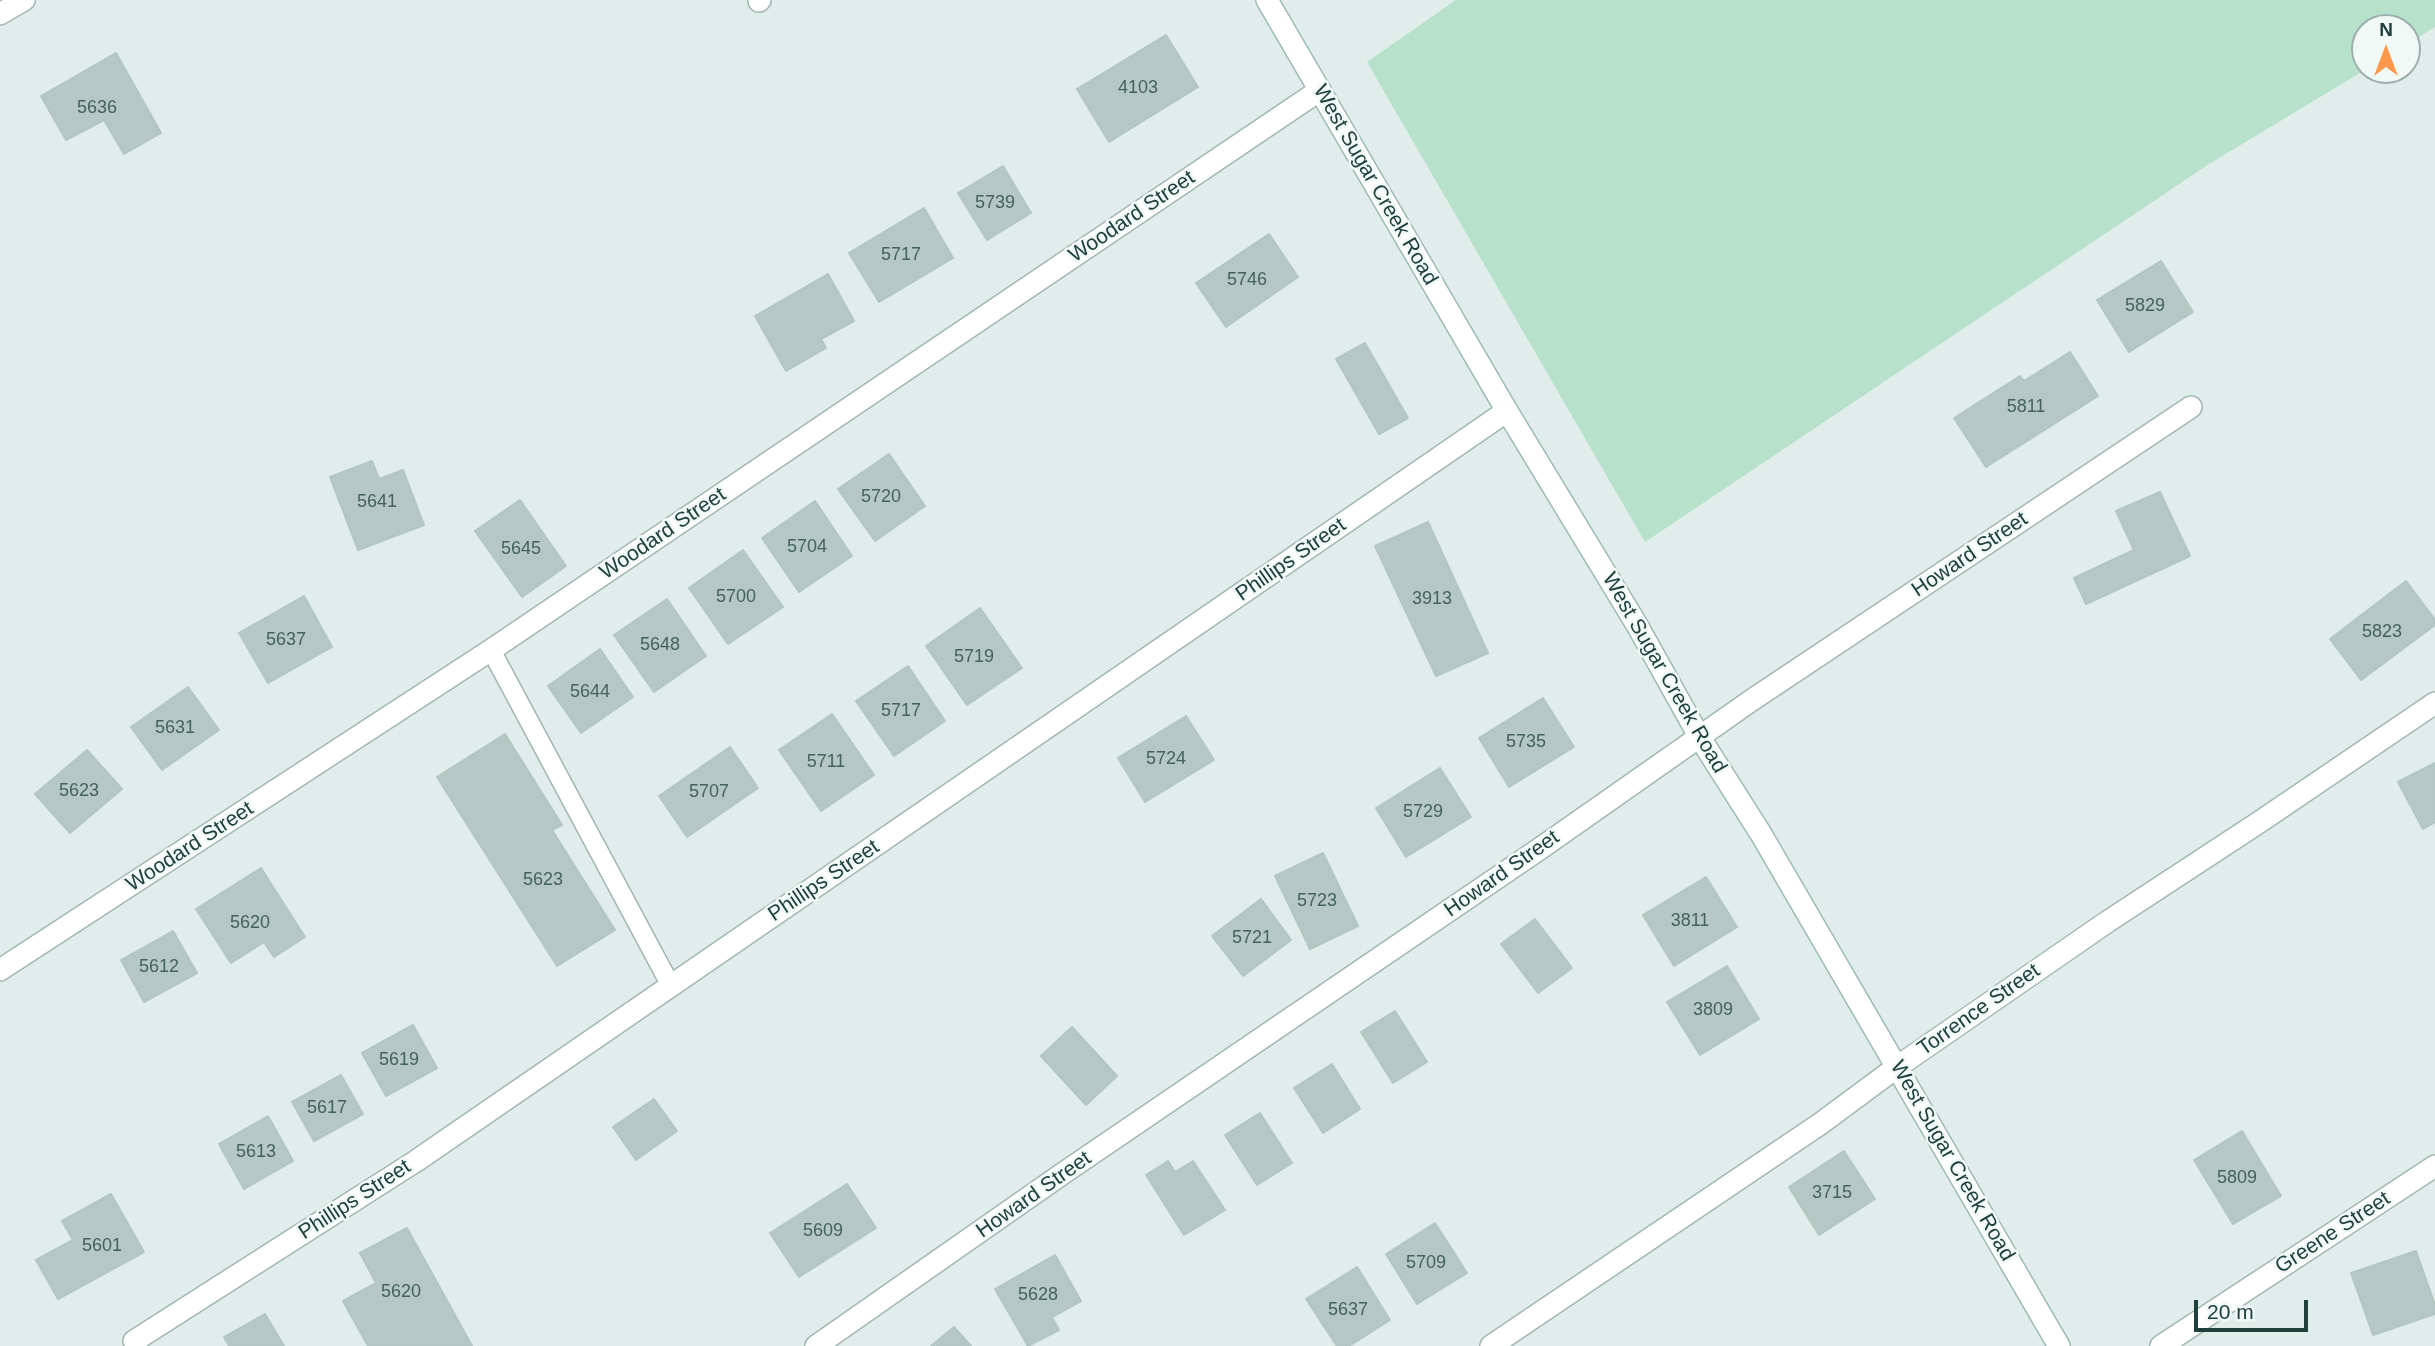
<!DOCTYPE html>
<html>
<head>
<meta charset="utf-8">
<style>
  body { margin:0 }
  #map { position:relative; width:2435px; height:1346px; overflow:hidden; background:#e0edea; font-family:Helvetica,sans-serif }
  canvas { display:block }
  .north { position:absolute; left:2351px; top:14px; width:70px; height:70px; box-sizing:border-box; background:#f1f9f7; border:2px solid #9dafad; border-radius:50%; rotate:0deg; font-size:19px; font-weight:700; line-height:28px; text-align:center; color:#1f403d }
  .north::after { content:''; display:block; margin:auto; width:24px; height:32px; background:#ff984d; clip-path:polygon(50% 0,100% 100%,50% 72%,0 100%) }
  .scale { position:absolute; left:2194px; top:1300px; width:114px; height:32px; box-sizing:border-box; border:4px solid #1f403d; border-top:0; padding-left:9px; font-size:21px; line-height:24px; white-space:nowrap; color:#1f403d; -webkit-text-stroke:5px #f1f9f7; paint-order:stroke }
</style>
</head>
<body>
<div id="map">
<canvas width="2435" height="1346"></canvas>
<div class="north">N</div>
<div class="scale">20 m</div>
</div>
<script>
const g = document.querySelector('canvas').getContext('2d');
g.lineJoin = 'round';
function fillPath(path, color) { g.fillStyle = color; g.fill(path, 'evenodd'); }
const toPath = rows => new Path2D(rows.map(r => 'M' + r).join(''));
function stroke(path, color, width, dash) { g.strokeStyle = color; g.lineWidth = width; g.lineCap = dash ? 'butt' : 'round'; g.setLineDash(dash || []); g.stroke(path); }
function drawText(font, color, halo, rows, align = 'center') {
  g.font = font + ' Helvetica,sans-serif'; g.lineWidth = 5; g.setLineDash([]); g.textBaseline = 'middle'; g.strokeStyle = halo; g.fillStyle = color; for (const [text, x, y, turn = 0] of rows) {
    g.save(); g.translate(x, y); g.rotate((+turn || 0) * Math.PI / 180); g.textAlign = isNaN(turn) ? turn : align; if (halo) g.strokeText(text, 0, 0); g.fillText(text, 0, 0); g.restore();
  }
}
fillPath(toPath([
  [1456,0,2435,0,2435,27,2407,44,2407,28,2365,28,2365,70,2209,164,1645,542,1367,62]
]), '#b7e1ca');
const building = toPath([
  [1166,35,1198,87,1109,142,1077,89,1166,35],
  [116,53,161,133,124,154,104,120,66,140,41,96,116,53],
  [1003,166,1031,213,987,240,958,193,1003,166],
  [924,208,953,258,879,302,849,253,924,208],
  [1269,234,1298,277,1226,327,1196,283,1269,234],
  [2161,261,2193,312,2129,352,2097,300,2161,261],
  [828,274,854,321,821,339,826,348,786,371,755,316,828,274],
  [1365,343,1408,418,1379,434,1336,359,1365,343],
  [2070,352,2098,396,1986,467,1954,418,2020,376,2024,381,2070,352],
  [889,454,925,506,875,541,838,489,889,454],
  [372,461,379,479,403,470,424,525,358,550,330,477,372,461],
  [2160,492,2190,556,2086,604,2074,578,2134,550,2116,511,2160,492],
  [520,500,566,566,522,597,475,531,520,500],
  [815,501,852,556,799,592,762,538,815,501],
  [1428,522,1488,653,1436,676,1375,546,1428,522],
  [743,550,783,607,728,644,689,588,743,550],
  [2406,581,2435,620,2435,625,2361,680,2330,639,2406,581],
  [304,596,332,647,268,683,239,633,304,596],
  [667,599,706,656,654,692,614,635,667,599],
  [980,608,1022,668,967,705,926,646,980,608],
  [600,649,633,697,581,733,548,686,600,649],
  [908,666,945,721,894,756,856,701,908,666],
  [188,687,219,730,162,770,131,727,188,687],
  [1543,698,1574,747,1509,787,1479,738,1543,698],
  [832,714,874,775,821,811,779,750,832,714],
  [1186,716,1214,760,1145,802,1118,758,1186,716],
  [505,734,562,825,552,830,615,930,557,966,437,777,505,734],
  [730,747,758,788,687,837,659,796,730,747],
  [87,750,122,789,70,833,35,794,87,750],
  [2435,763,2435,822,2423,829,2398,782,2435,763],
  [1440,768,1471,817,1406,857,1376,808,1440,768],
  [1323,853,1358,926,1310,949,1275,876,1323,853],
  [261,868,305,937,274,957,264,942,231,963,196,909,261,868],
  [1706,877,1737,927,1674,966,1643,915,1706,877],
  [1261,899,1291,940,1243,976,1212,936,1261,899],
  [1535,919,1572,968,1538,993,1501,944,1535,919],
  [173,931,197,973,144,1002,121,960,173,931],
  [1727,966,1759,1019,1700,1055,1667,1002,1727,966],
  [1395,1011,1427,1062,1393,1083,1361,1032,1395,1011],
  [413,1025,437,1068,386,1096,362,1053,413,1025],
  [1072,1027,1117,1076,1086,1105,1041,1056,1072,1027],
  [1332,1064,1360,1109,1323,1133,1294,1088,1332,1064],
  [341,1075,363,1114,314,1141,292,1102,341,1075],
  [654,1099,677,1131,636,1160,613,1127,654,1099],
  [1260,1113,1292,1163,1257,1185,1225,1135,1260,1113],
  [268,1116,293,1161,244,1189,219,1144,268,1116],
  [2242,1131,2281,1196,2233,1224,2194,1160,2242,1131],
  [1844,1151,1875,1199,1819,1235,1789,1187,1844,1151],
  [1168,1161,1175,1172,1193,1161,1225,1210,1184,1235,1146,1175,1168,1161],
  [847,1184,876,1228,799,1277,770,1233,847,1184],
  [111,1194,144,1252,58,1299,36,1260,73,1240,62,1221,111,1194],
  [1435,1223,1467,1273,1417,1304,1386,1254,1435,1223],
  [407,1228,472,1346,368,1346,343,1301,376,1283,360,1253,407,1228],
  [2416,1251,2435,1305,2435,1314,2373,1335,2351,1273,2416,1251],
  [1055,1255,1081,1301,1052,1317,1059,1330,1028,1346,995,1289,1055,1255],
  [1357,1267,1390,1320,1349,1346,1337,1346,1306,1299,1357,1267],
  [265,1314,284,1346,229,1346,224,1337,265,1314],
  [954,1327,971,1346,931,1346,954,1327]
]);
fillPath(building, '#b5c8c3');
stroke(building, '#b2c7c2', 2);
const service = toPath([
  [491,650,671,986]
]);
const minor = toPath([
  [759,1,760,0],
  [0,14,24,0],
  [0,970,491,650,1320,90],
  [134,1341,416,1161,1507,411],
  [816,1346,1065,1172,1538,850,1752,700,2191,407],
  [1491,1346,1820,1124,1897,1067,2107,922,2258,823,2435,703],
  [2161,1346,2435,1166]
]);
const secondary = toPath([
  [1267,0,1507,411,1637,625,1700,738,1761,834,2059,1346]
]);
stroke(service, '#a2b6b3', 21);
stroke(minor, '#a2b6b3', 24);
stroke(secondary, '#9dbab5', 24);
stroke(service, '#fff', 18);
stroke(minor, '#fff', 21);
stroke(secondary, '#fff', 21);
drawText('18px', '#44625e', null, [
  ["4103",1138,88],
  ["5636",97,108],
  ["5739",995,203],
  ["5717",901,255],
  ["5746",1247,280],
  ["5829",2145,306],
  ["5811",2026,407],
  ["5720",881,497],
  ["5641",377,502],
  ["5704",807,547],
  ["5645",521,549],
  ["5700",736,597],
  ["3913",1432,599],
  ["5823",2382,632],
  ["5637",286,640],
  ["5648",660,645],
  ["5719",974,657],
  ["5644",590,692],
  ["5717",901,711],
  ["5631",175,728],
  ["5735",1526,742],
  ["5724",1166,759],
  ["5711",826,762],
  ["5623",79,791],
  ["5707",709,792],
  ["5729",1423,812],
  ["5623",543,880],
  ["5723",1317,901],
  ["3811",1690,921],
  ["5620",250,923],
  ["5721",1252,938],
  ["5612",159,967],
  ["3809",1713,1010],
  ["5619",399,1060],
  ["5617",327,1108],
  ["5613",256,1152],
  ["5809",2237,1178],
  ["3715",1832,1193],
  ["5609",823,1231],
  ["5601",102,1246],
  ["5709",1426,1263],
  ["5620",401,1292],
  ["5628",1038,1295],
  ["5637",1348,1310]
]);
drawText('21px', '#1f403d', '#f1f9f7', [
  ["West Sugar Creek Road",1375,185,60],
  ["Woodard Street",1132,217,-34],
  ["Woodard Street",663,534,-34],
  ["Howard Street",1970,555,-34],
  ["Phillips Street",1291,560,-35],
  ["West Sugar Creek Road",1664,673,60],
  ["Woodard Street",190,847,-33],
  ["Howard Street",1502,874,-35],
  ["Phillips Street",824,881,-34],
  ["Torrence Street",1979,1010,-35],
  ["West Sugar Creek Road",1952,1161,60],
  ["Howard Street",1034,1195,-35],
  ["Phillips Street",355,1200,-33],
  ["Greene Street",2333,1233,-33]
]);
</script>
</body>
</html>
